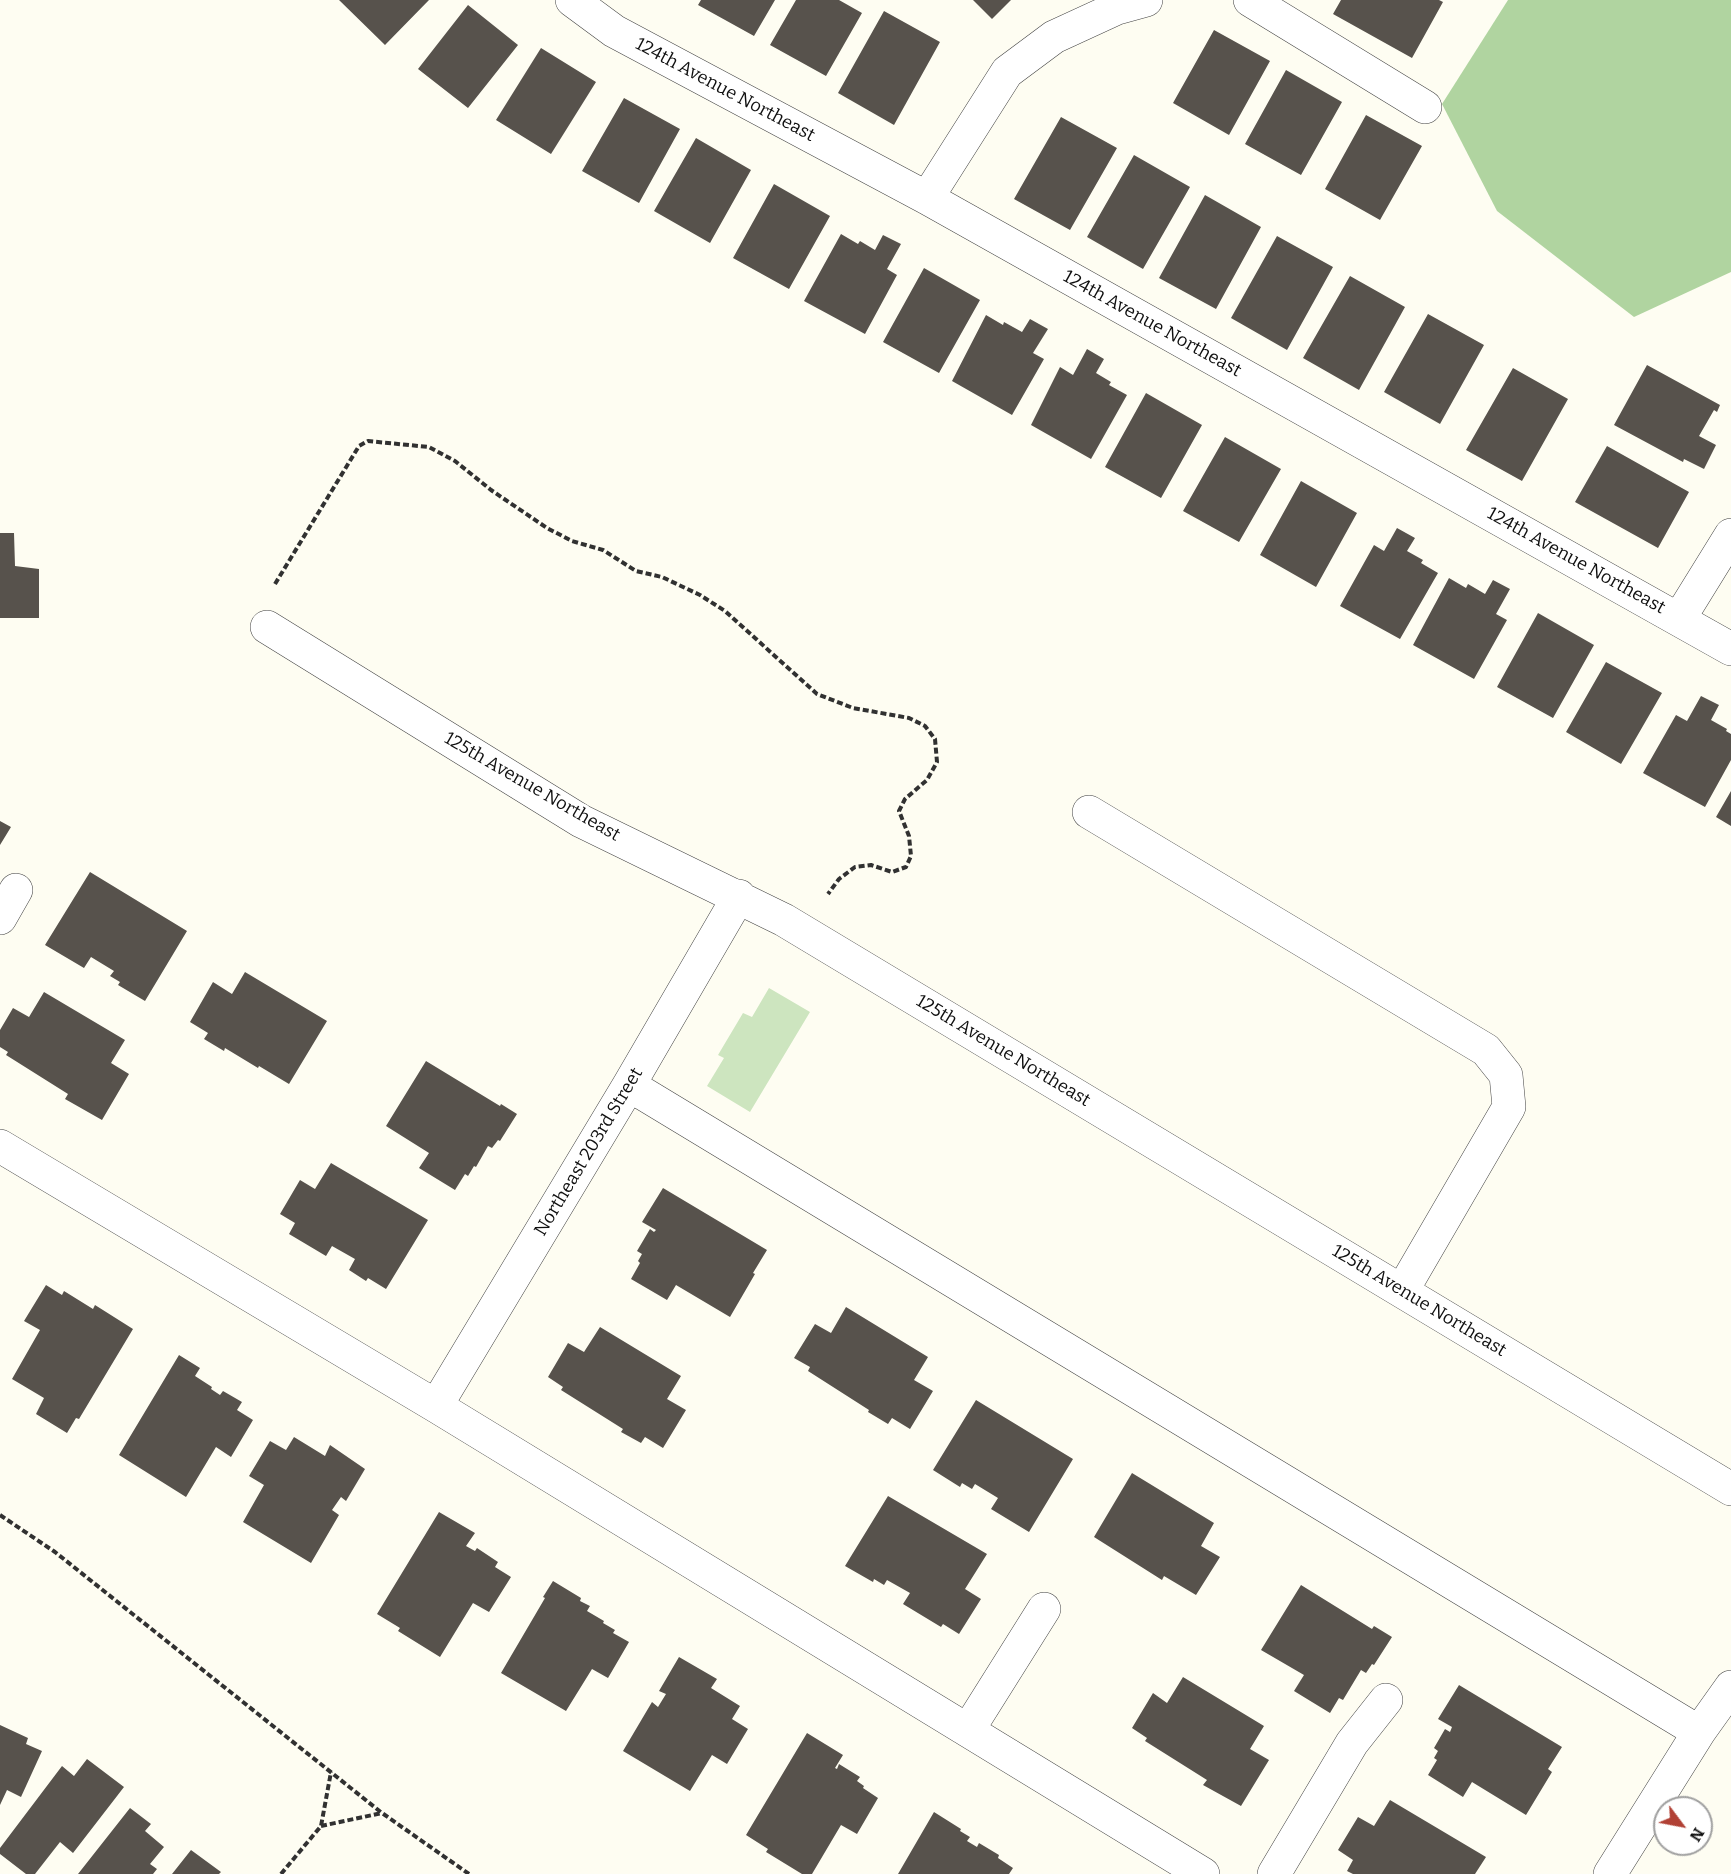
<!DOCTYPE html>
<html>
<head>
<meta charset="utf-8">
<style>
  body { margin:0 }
  #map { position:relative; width:1731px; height:1874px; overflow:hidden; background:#fefdf2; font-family:Bitter,serif }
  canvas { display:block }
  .north { position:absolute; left:1653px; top:1796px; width:60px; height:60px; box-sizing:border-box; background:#fff; border:2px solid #9f9f9f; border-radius:50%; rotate:122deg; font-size:16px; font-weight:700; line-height:24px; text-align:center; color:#0f0f0f }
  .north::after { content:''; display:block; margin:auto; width:21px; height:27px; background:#b14135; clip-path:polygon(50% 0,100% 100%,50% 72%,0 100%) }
</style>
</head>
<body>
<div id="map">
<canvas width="1731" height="1874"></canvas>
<div class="north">N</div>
</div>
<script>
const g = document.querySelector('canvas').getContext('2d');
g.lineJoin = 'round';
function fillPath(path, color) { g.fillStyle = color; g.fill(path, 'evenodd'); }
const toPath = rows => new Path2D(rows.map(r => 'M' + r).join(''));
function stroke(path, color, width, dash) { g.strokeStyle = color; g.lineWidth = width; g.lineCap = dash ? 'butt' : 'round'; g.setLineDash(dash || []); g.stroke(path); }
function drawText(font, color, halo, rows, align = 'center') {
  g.font = font + ' Bitter,serif'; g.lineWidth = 6; g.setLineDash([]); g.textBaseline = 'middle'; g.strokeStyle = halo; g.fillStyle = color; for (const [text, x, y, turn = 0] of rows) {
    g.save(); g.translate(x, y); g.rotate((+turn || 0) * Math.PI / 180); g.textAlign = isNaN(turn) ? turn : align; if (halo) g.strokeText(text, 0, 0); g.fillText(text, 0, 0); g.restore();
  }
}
fillPath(toPath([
  [769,988,810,1012,750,1112,707,1086,724,1058,718,1055,743,1013,752,1017]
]), '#cde5bf');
fillPath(toPath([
  [1508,0,1731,0,1731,272,1634,317,1497,211,1442,104]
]), '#b0d4a0');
fillPath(toPath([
  [339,0,429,0,385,45],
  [701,0,775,0,754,36,698,5],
  [796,0,839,0,862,13,826,76,770,45],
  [973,0,1011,0,992,19],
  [1341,0,1439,0,1443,2,1412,58,1333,14],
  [468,5,518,45,468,108,418,69],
  [884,11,940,42,894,125,838,93],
  [1214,30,1270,61,1229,135,1173,103],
  [541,48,596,82,551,154,496,120],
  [1286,70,1342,102,1301,175,1245,144],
  [624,98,680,129,639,203,582,171],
  [1366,115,1422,146,1380,220,1325,189],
  [1061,117,1117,148,1070,230,1014,199],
  [696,138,751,170,710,243,654,211],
  [1134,155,1190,187,1143,269,1087,237],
  [774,184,830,216,789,289,733,258],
  [1205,195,1261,227,1216,309,1159,278],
  [841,234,858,244,860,241,875,250,883,235,901,244,887,269,897,275,865,334,804,301],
  [1277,236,1333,267,1287,350,1231,318],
  [924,268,980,300,939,373,883,342],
  [1350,276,1405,307,1359,390,1303,358],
  [1428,314,1484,345,1440,424,1384,392],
  [986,315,1003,325,1004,322,1022,332,1030,319,1048,329,1033,353,1044,359,1012,415,952,381],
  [1087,349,1104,359,1096,373,1111,382,1109,385,1127,395,1091,459,1031,425,1060,367,1073,375],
  [1647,365,1720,405,1717,412,1714,410,1699,436,1716,445,1704,469,1684,459,1683,462,1614,425],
  [1513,368,1568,399,1522,481,1466,450],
  [1146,393,1202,425,1161,498,1105,467],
  [1225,437,1281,469,1239,542,1183,511],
  [1607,446,1689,492,1658,548,1575,502],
  [1301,481,1357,513,1316,587,1260,555],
  [1397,528,1415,538,1407,551,1423,560,1421,563,1438,573,1400,639,1340,606,1374,545,1384,551],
  [0,533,14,533,15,566,39,569,39,618,0,618],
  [1449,578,1466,588,1468,584,1485,594,1493,580,1510,589,1496,614,1507,620,1474,679,1413,645],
  [1538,613,1594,645,1553,718,1497,687],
  [1606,662,1662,693,1621,764,1566,732],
  [1701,696,1719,705,1711,720,1727,729,1726,731,1731,734,1731,760,1705,807,1643,773,1676,715,1687,721],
  [1731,791,1731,826,1716,817],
  [0,821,11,827,0,845],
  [90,872,187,931,145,1001,118,985,120,982,110,976,114,971,91,957,84,968,45,945],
  [245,972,327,1021,289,1084,259,1066,258,1068,225,1048,224,1051,204,1039,208,1033,190,1022,213,982,232,994],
  [44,992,125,1040,111,1063,129,1074,102,1120,65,1099,68,1094,6,1055,8,1052,0,1047,0,1030,13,1008,29,1017],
  [426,1061,500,1106,501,1104,517,1114,500,1141,498,1140,492,1148,488,1146,476,1167,474,1166,468,1176,465,1174,455,1190,419,1168,429,1153,386,1126],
  [331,1163,428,1220,386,1289,368,1278,366,1281,349,1270,355,1259,332,1246,326,1256,289,1234,295,1223,280,1214,300,1180,315,1189],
  [663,1188,767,1250,753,1273,755,1274,730,1317,676,1285,667,1300,631,1279,640,1263,638,1261,642,1254,637,1251,650,1229,654,1232,656,1230,642,1222],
  [46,1285,62,1295,64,1291,93,1309,95,1305,133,1329,79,1419,76,1418,67,1433,36,1414,44,1398,12,1379,40,1330,24,1321],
  [846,1307,928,1357,914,1380,933,1391,910,1429,892,1418,888,1424,868,1412,869,1410,808,1371,810,1367,794,1358,815,1324,831,1333],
  [600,1327,681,1376,667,1399,686,1410,663,1448,645,1437,641,1443,621,1432,623,1429,561,1390,563,1387,548,1377,568,1343,584,1352],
  [179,1355,200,1368,195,1376,212,1387,211,1389,220,1395,223,1391,242,1402,237,1410,253,1420,231,1457,216,1447,186,1497,119,1455],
  [976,1400,1073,1459,1029,1532,991,1509,998,1498,975,1484,972,1489,962,1483,960,1487,933,1470],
  [294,1437,325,1456,330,1445,365,1469,346,1501,341,1497,332,1510,339,1515,311,1563,243,1522,264,1485,249,1476,270,1441,286,1450],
  [1132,1473,1214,1523,1201,1546,1220,1557,1196,1595,1164,1576,1162,1580,1094,1537],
  [888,1496,987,1554,965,1589,981,1599,959,1634,943,1624,941,1627,903,1604,910,1593,887,1580,884,1585,874,1579,873,1582,845,1566],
  [439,1512,475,1533,466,1546,475,1551,477,1548,498,1562,495,1567,511,1577,489,1612,473,1603,440,1657,398,1631,400,1628,377,1614],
  [553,1581,581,1598,580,1601,590,1606,587,1611,604,1621,603,1623,615,1630,613,1633,629,1642,608,1678,592,1669,566,1711,501,1673,545,1598,543,1597],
  [1301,1585,1372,1629,1374,1626,1392,1637,1374,1665,1372,1664,1366,1673,1361,1670,1343,1700,1339,1698,1330,1713,1294,1691,1304,1675,1261,1650],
  [679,1657,717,1679,711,1688,740,1706,732,1719,748,1729,727,1764,712,1755,690,1791,623,1751,652,1702,658,1707,666,1694,659,1691],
  [1183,1677,1264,1726,1250,1749,1269,1760,1241,1806,1203,1785,1207,1780,1145,1741,1147,1738,1132,1728,1153,1693,1167,1703],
  [1459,1685,1562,1747,1548,1769,1552,1772,1526,1815,1472,1782,1463,1797,1428,1775,1437,1760,1434,1758,1438,1751,1434,1748,1445,1729,1450,1732,1452,1727,1438,1719],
  [0,1725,28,1738,26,1744,42,1751,21,1797,7,1790,0,1805],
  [807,1733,843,1755,835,1768,837,1769,839,1764,860,1777,857,1781,864,1786,863,1788,878,1798,857,1834,841,1825,812,1874,802,1874,766,1852,768,1849,746,1835],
  [87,1759,124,1787,73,1853,60,1842,35,1874,26,1874,0,1854,0,1848,62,1766,74,1776],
  [1390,1800,1486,1857,1475,1874,1353,1874,1347,1871,1353,1860,1338,1850,1358,1817,1374,1826],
  [130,1808,151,1824,145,1831,164,1847,150,1864,157,1869,153,1874,78,1874],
  [934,1812,961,1829,960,1831,970,1837,967,1841,977,1847,979,1843,999,1855,998,1858,1013,1868,1009,1874,898,1874],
  [191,1850,221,1872,219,1874,172,1874]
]), '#57524c');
const minor = toPath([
  [572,0,614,31,927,198,1731,649],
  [1250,0,1425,107],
  [927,198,1007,72,1054,37,1117,8,1146,0],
  [1679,619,1731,535],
  [267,627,581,821,784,920,1731,1489],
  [1089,812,1486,1050,1506,1075,1509,1107,1402,1291],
  [0,918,16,890],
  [629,1085,1699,1732],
  [0,1146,436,1406,1203,1874],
  [436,1406,629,1085,739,896],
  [968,1730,1044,1609],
  [1274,1874,1352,1743,1386,1700],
  [1610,1874,1699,1732,1731,1687]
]);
stroke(minor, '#424242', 34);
stroke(toPath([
  [275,584,359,446,368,441,429,447,455,461,491,490,547,528,572,541,603,550,636,571,662,577,700,595,725,611,817,694,853,708,909,718,925,726,935,739,937,762,927,780,905,799,899,811,909,836,911,856,906,867,892,872,871,865,855,867,839,879,828,894],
  [0,1515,55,1552,382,1813,469,1874],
  [321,1826,382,1813],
  [281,1874,321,1826,331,1772]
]), '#313131', 4, [6, 3]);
stroke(minor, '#fff', 33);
drawText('18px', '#0f0f0f', '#fff', [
  ["124th Avenue Northeast",725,90,28],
  ["124th Avenue Northeast",1152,324,29],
  ["124th Avenue Northeast",1576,561,29],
  ["125th Avenue Northeast",532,787,30],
  ["125th Avenue Northeast",1003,1051,31],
  ["Northeast 203rd Street",589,1152,-59],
  ["125th Avenue Northeast",1419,1301,31]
]);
</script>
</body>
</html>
